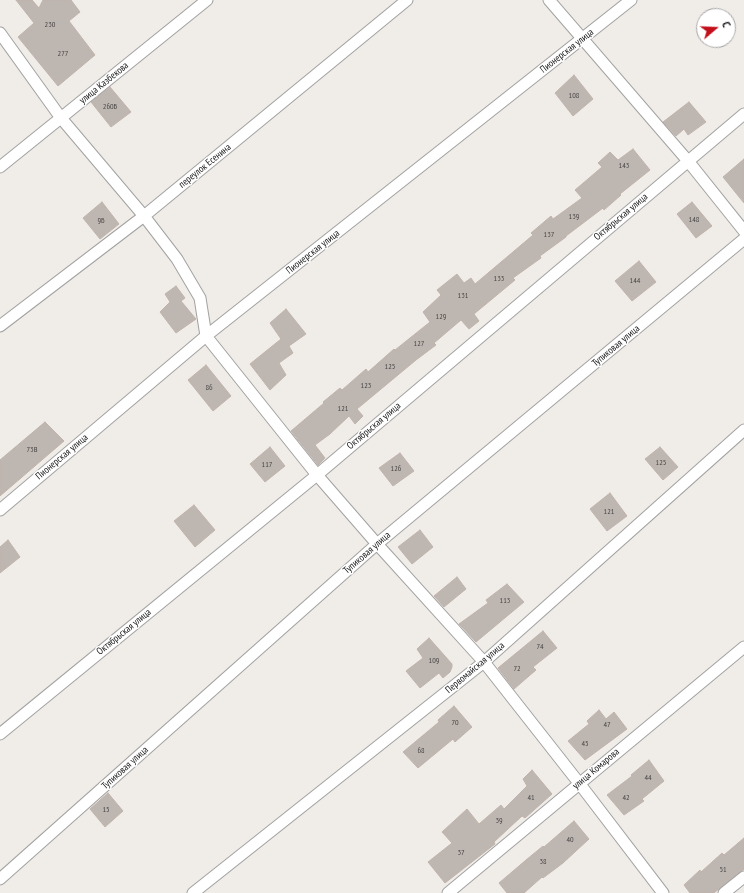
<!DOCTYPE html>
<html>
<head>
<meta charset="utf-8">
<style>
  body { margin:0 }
  #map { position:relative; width:744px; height:893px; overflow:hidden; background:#f0ede8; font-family:"PT Sans Narrow",sans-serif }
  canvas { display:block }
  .north { position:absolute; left:696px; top:8px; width:40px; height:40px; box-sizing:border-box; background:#fff; border:1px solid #a6a6a6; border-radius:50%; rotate:71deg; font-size:11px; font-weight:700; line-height:16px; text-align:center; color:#212121 }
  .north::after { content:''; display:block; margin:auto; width:14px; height:18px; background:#c20f1a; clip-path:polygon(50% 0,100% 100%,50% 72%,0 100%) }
</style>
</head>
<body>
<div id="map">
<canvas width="744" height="893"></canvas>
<div class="north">С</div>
</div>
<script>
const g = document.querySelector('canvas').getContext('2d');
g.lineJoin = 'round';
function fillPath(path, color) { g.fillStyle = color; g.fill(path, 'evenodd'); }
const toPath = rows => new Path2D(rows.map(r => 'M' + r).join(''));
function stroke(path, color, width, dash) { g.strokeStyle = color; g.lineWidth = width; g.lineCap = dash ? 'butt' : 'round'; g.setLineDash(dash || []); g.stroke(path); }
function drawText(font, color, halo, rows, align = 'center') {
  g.font = font + ' "PT Sans Narrow",sans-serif'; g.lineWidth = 3; g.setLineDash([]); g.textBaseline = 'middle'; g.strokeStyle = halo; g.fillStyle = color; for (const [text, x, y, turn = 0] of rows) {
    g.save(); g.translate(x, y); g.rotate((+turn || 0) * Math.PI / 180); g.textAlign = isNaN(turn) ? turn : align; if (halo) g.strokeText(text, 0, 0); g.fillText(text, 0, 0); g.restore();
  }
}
const building = toPath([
  [16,0,32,0,39,8,43,0,71,0,80,12,69,21,95,55,58,86,18,37,34,23,16,0],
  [574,75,593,99,573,116,555,93,574,75],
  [110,87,131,112,111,127,91,102,110,87],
  [689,102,706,122,688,135,684,129,676,136,663,122,689,102],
  [633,149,650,170,620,194,621,195,604,210,603,208,566,236,566,237,540,256,541,258,513,278,515,280,474,314,479,321,469,329,461,320,434,343,436,345,416,360,357,409,363,416,355,424,349,416,330,434,315,445,325,458,318,465,291,431,324,403,323,402,340,388,342,390,366,369,368,372,394,349,395,350,430,322,423,312,441,295,437,290,457,274,464,283,471,278,475,284,533,235,531,233,551,216,553,219,582,198,575,190,602,167,598,163,610,152,618,160,633,149],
  [744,159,744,203,723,177,744,159],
  [102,202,119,224,100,239,83,218,102,202],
  [692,202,712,226,696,238,677,214,692,202],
  [639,261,656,282,632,301,615,281,639,261],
  [176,286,185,298,181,301,196,319,176,333,160,312,170,302,165,294,176,286],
  [286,309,306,334,289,346,293,353,279,363,286,375,270,390,250,364,281,339,270,323,286,309],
  [206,365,231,396,213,411,188,380,206,365],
  [45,422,64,441,0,496,0,460,45,422],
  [270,447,285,466,265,482,250,464,270,447],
  [660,447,678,467,663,480,645,459,660,447],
  [400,453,414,471,393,486,379,468,400,453],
  [610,493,627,516,607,531,590,509,610,493],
  [194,505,215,530,195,547,174,521,194,505],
  [420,530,433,547,412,564,398,547,420,530],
  [8,540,20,557,0,573,0,547,8,540],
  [457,577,466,589,444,607,434,596,457,577],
  [507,584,524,602,476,642,459,624,488,603,486,600,507,584],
  [543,631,557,648,533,667,536,670,514,689,498,668,543,631],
  [429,638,452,664,452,667,450,672,443,678,439,673,420,688,406,671,423,658,417,649,429,638],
  [454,706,472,727,455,742,453,739,418,768,403,752,439,722,438,720,454,706],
  [599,710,606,719,614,712,627,729,585,760,568,741,589,724,587,721,599,710],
  [649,760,664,781,642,799,644,801,624,815,607,795,632,776,631,775,649,760],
  [532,770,552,794,525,818,522,816,494,842,495,844,445,883,428,862,452,843,442,832,467,809,479,824,501,805,504,809,527,786,523,779,532,770],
  [108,793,123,811,105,827,90,809,108,793],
  [574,821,589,839,563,863,543,878,542,877,524,893,507,893,499,883,526,860,543,846,544,847,574,821],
  [744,838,744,869,720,888,714,893,690,893,684,885,700,870,701,872,722,853,724,855,744,838]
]);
fillPath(building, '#beb6b1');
stroke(building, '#c1b3ab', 1);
const minor = toPath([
  [549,0,688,161,744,231],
  [0,33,61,118,144,216,177,259,200,298,206,336,317,475,377,544,484,662,579,783,663,893],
  [0,167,207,0],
  [0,326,144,216,407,0],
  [0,510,206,336,631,0],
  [0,734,317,475,744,114],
  [0,879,377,544,744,239],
  [193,893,484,662,744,430],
  [448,893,744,647],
  [724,893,744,877]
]);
stroke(minor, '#a2a2a2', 13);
stroke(minor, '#fff', 11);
drawText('8px', '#484645', null, [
  ["230",50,25],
  ["277",63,54],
  ["108",574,96],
  ["260Б",110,107],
  ["143",624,166],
  ["139",574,217],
  ["148",694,220],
  ["9Б",101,221],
  ["137",549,235],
  ["133",499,279],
  ["144",635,281],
  ["131",463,296],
  ["129",441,317],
  ["127",419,344],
  ["125",390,367],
  ["123",366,386],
  ["86",209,388],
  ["121",343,409],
  ["73В",32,450],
  ["125",661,463],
  ["117",267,465],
  ["126",396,469],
  ["121",609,512],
  ["113",505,601],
  ["74",540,647],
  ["109",434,661],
  ["72",517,669],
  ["70",455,723],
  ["47",607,725],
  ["45",585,744],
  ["68",421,751],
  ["44",648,778],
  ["41",531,798],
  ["42",626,798],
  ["15",106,810],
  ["39",499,821],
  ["40",570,840],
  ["37",461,853],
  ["38",543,862],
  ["51",723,870]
]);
drawText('10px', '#212121', '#fff', [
  ["Пионерская улица",567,51,-38],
  ["улица Казбекова",104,83,-39],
  ["переулок Есенина",205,166,-39],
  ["Октябрьская улица",621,217,-40],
  ["Пионерская улица",313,252,-38],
  ["Тупиковая улица",616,346,-40],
  ["Октябрьская улица",374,426,-40],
  ["Пионерская улица",62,457,-40],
  ["Тупиковая улица",367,553,-41],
  ["Октябрьская улица",124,632,-39],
  ["Первомайская улица",475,668,-40],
  ["Тупиковая улица",125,768,-42],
  ["улица Комарова",596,769,-40]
]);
</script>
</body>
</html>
